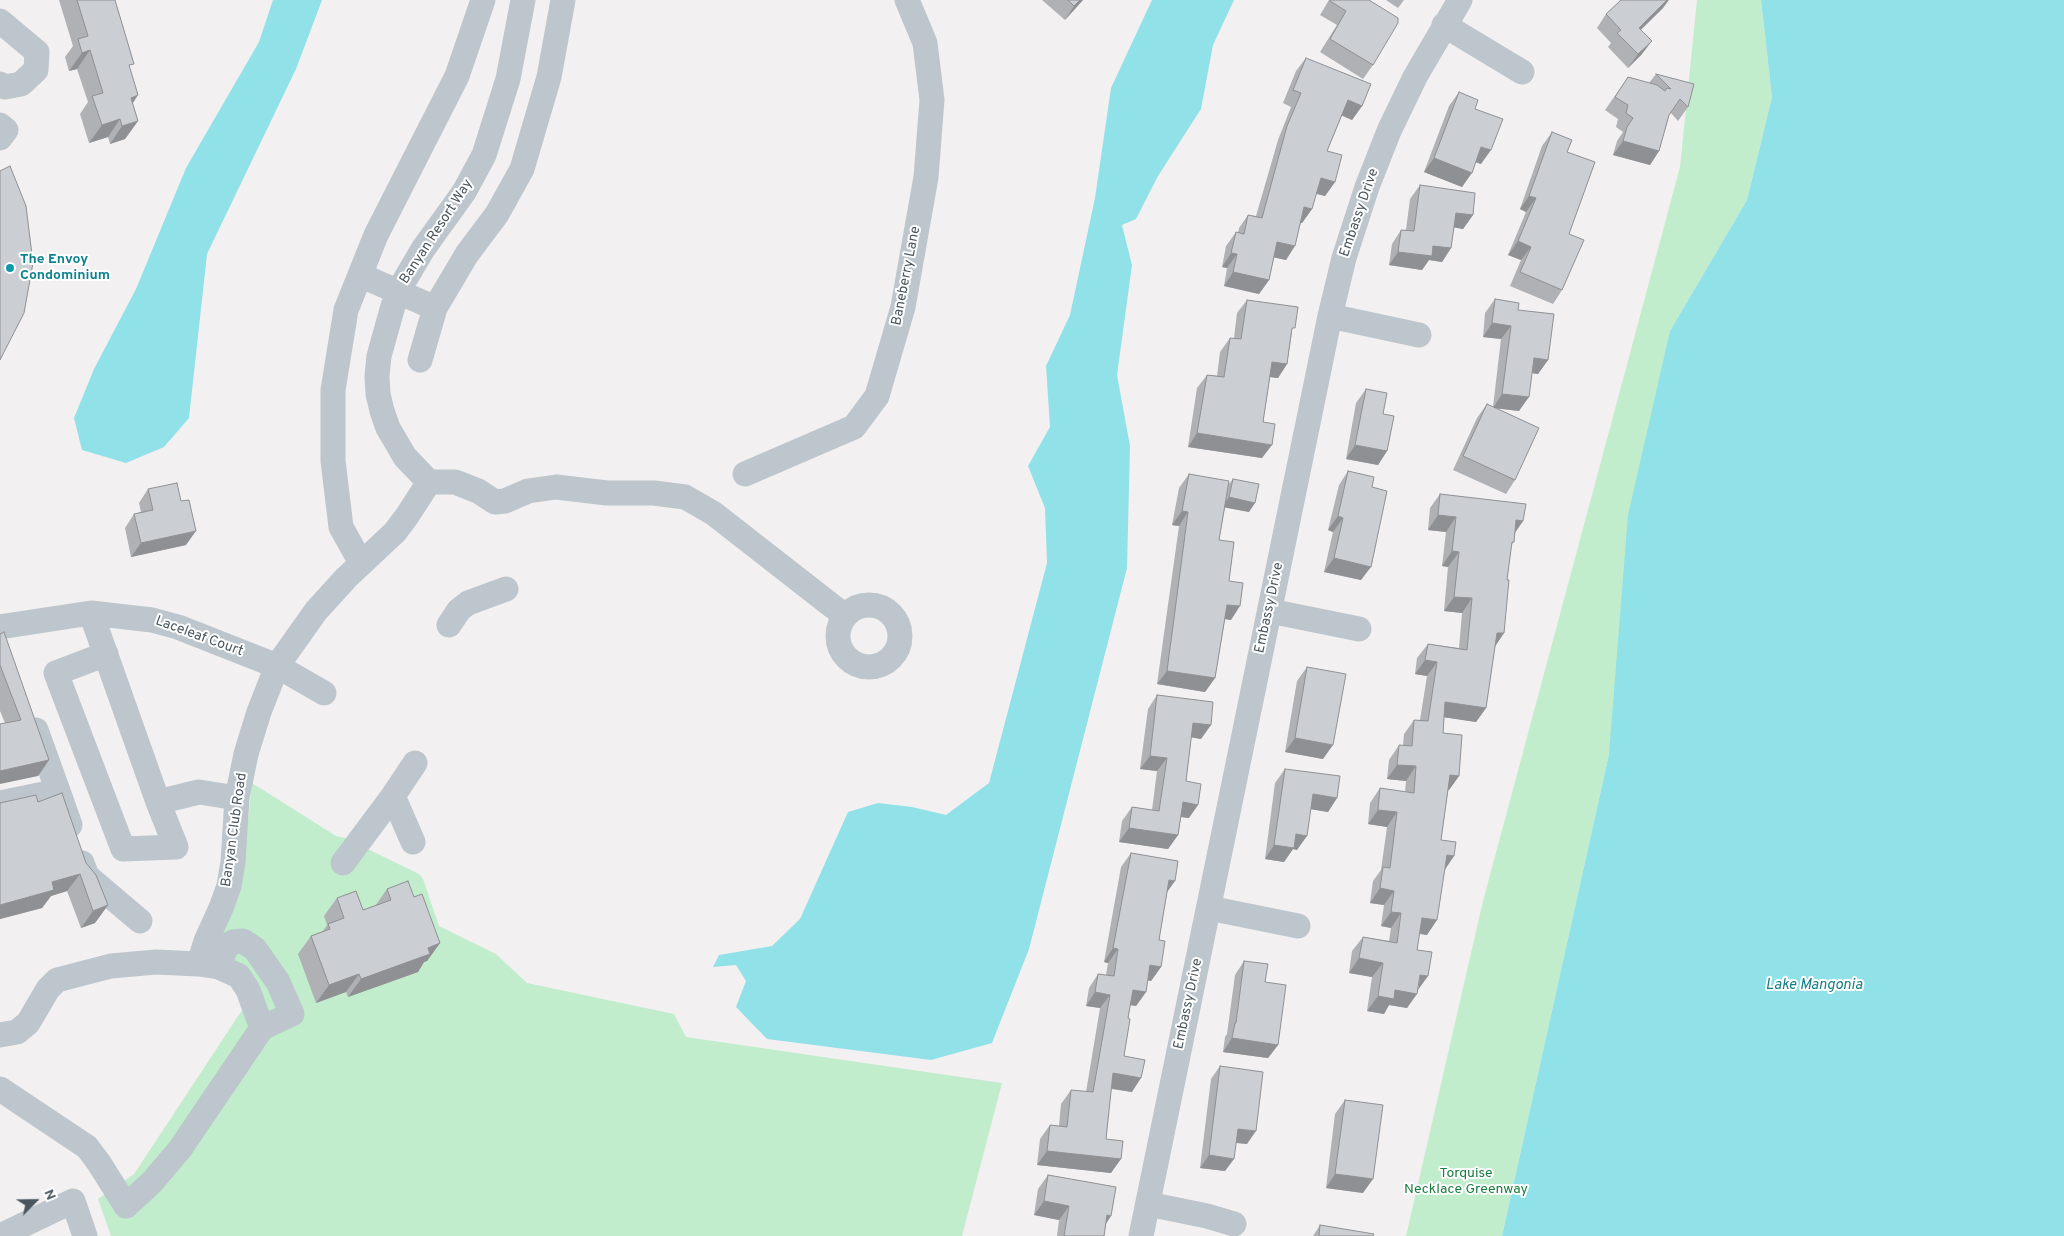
<!DOCTYPE html>
<html>
<head>
<meta charset="utf-8">
<style>
  body { margin:0 }
  #map { position:relative; width:2064px; height:1236px; overflow:hidden; background:#f3f0f1; font-family:Overpass,sans-serif }
  canvas { display:block }
  .north { position:absolute; left:10px; top:1176px; width:50px; height:50px; -webkit-text-stroke:4px #fff; paint-order:stroke; rotate:67deg; font-size:14px; font-weight:700; line-height:20px; text-align:center; color:#49565d }
  .north::after { content:''; display:block; margin:auto; width:18px; height:22px; background:#49565d; clip-path:polygon(50% 0,100% 100%,50% 72%,0 100%) }
</style>
</head>
<body>
<div id="map">
<canvas width="2064" height="1236"></canvas>
<div class="north">N</div>
</div>
<script>
const g = document.querySelector('canvas').getContext('2d');
g.lineJoin = 'round';
function fillPath(path, color) { g.fillStyle = color; g.fill(path, 'evenodd'); }
const toPath = rows => new Path2D(rows.map(r => 'M' + r).join(''));
function stroke(path, color, width, dash) { g.strokeStyle = color; g.lineWidth = width; g.lineCap = dash ? 'butt' : 'round'; g.setLineDash(dash || []); g.stroke(path); }
function drawText(font, color, halo, rows, align = 'center') {
  g.font = font + ' Overpass,sans-serif'; g.lineWidth = 4; g.setLineDash([]); g.textBaseline = 'middle'; g.strokeStyle = halo; g.fillStyle = color; for (const [text, x, y, turn = 0] of rows) {
    g.save(); g.translate(x, y); g.rotate((+turn || 0) * Math.PI / 180); g.textAlign = isNaN(turn) ? turn : align; if (halo) g.strokeText(text, 0, 0); g.fillText(text, 0, 0); g.restore();
  }
}
fillPath(toPath([
  [1697,0,1761,0,1772,97,1747,200,1670,331,1609,754,1502,1236,1406,1236,1483,901,1680,167],
  [252,783,336,836,345,838,419,874,423,879,439,926,496,954,527,983,674,1014,686,1037,1002,1083,962,1236,111,1236,98,1199,134,1174,248,1001,212,968,245,847]
]), '#c2edcd');
fillPath(toPath([
  [273,0,322,0,296,69,207,254,189,418,164,447,126,463,82,450,74,418,94,369,136,289,186,168,259,42],
  [1152,0,1234,0,1213,45,1201,109,1158,176,1136,219,1122,225,1132,265,1117,375,1130,446,1127,568,1029,949,992,1043,931,1060,767,1039,736,1007,746,981,736,965,713,967,719,955,772,946,800,919,848,812,878,803,912,807,946,815,989,783,1047,563,1045,508,1028,466,1050,427,1046,366,1070,315,1095,198,1111,88],
  [1761,0,2064,0,2064,1236,1502,1236,1609,754,1628,515,1670,331,1747,200,1772,97]
]), '#91e1e8');
stroke(toPath([
  [0,21,37,52,36,70,21,84,5,87,0,84],
  [1444,25,1522,72],
  [0,125,6,130,0,138],
  [360,275,435,308,467,254,497,214,522,169,549,77,563,0],
  [1330,316,1419,335],
  [420,360,435,308],
  [745,474,854,427,877,396,903,307,926,177,932,100,925,43,907,0],
  [429,482,405,457,388,428,382,411,378,394,377,376,379,356,393,306,403,283,423,249,464,192,484,155,508,79,523,0],
  [429,482,455,482,478,491,495,502,505,501,528,491,556,487,607,493,654,493,685,497,713,513,845,616],
  [361,563,341,527,333,461,333,390,346,310,376,235,457,76,483,0],
  '838 636a31 31 0 1 1 62 0a31 31 0 1 1-62 0Z',
  [1270,611,1359,629],
  [91,613,158,802,199,792,237,798],
  [449,625,459,610,468,603,506,589],
  [0,627,91,613,152,620,178,627,277,666,324,693],
  [106,654,56,673,123,849,176,847,158,802],
  [36,730,58,791],
  [393,796,413,842],
  [0,803,58,791,70,825],
  [82,863,87,876,140,921],
  [343,863,393,796,415,763],
  [1209,908,1298,926],
  [199,964,206,941,221,908,229,886,233,862,237,798,246,754,259,712,277,666,316,611,346,578,395,532,407,516,429,482],
  [219,967,226,947,233,942,243,941,255,949,278,982,292,1014,262,1028],
  [0,1035,17,1032,28,1023,48,989,57,980,111,966,156,962,199,964,219,967,239,976,248,990,262,1028,180,1149,152,1182,126,1206,99,1163,87,1147,0,1089],
  [1148,1204,1207,1216,1234,1224],
  [0,1236,73,1201,85,1236],
  [1141,1236,1330,316,1344,258,1367,187,1389,131,1415,77,1460,0]
]), '#bdc6cc', 25);
fillPath(toPath([
  [59,0,115,0,115,1,130,69,133,104,138,121,125,139,110,144,108,137,89,143,80,114,88,102,77,69,69,71,65,57,73,46],
  [1042,0,1083,0,1065,20],
  [1329,0,1369,0,1373,65,1363,79,1320,52,1337,25,1320,15],
  [1386,0,1404,0,1398,8],
  [1663,8,1641,30,1642,54,1628,68,1608,47,1611,43,1597,28,1606,14],
  [1306,58,1362,106,1352,120,1342,115,1327,151,1335,182,1325,196,1316,194,1312,209,1302,223,1301,223,1286,260,1274,257,1269,280,1259,294,1224,286,1227,268,1222,267,1226,246,1236,232,1238,233,1239,228,1248,215,1256,216,1278,140,1291,107,1283,103,1296,71],
  [1656,74,1688,107,1678,121,1671,113,1669,115,1659,151,1650,165,1613,155,1617,141,1623,132,1616,127,1618,119,1605,110,1628,77,1649,83],
  [1459,92,1481,164,1476,162,1462,187,1424,172,1449,106],
  [1552,132,1567,152,1569,234,1562,290,1553,304,1510,286,1521,260,1508,255,1526,212,1520,209,1542,146],
  [1420,185,1473,215,1463,229,1454,227,1451,248,1442,262,1429,260,1422,270,1389,265,1392,244,1401,230,1406,230,1410,199],
  [1495,299,1548,360,1538,374,1532,373,1519,411,1496,408,1515,480,1506,494,1453,470,1477,418,1487,404,1493,407,1501,339,1483,337,1485,313],
  [1247,300,1292,332,1287,364,1278,378,1270,377,1263,422,1262,458,1188,447,1197,388,1207,375,1217,376,1220,352,1230,338,1234,338,1237,313],
  [1366,389,1383,414,1387,451,1378,465,1346,459,1356,403],
  [1348,471,1372,487,1361,580,1324,572,1333,532,1328,530,1339,485],
  [1189,474,1229,484,1233,479,1249,512,1225,507,1219,540,1229,581,1231,620,1225,619,1215,678,1205,692,1157,684,1179,526,1172,525,1179,488],
  [148,489,186,545,131,557,125,528,134,514,141,512,139,503],
  [1440,494,1523,521,1515,533,1514,542,1511,545,1507,580,1504,633,1495,646,1486,708,1476,722,1444,717,1443,733,1459,776,1449,790,1448,790,1441,840,1454,856,1444,870,1427,935,1419,934,1417,950,1418,990,1407,1008,1389,1005,1384,1014,1367,1011,1372,977,1349,973,1352,951,1363,937,1389,941,1391,928,1381,926,1384,905,1370,903,1373,881,1381,870,1387,827,1368,824,1370,803,1380,788,1405,792,1406,781,1387,779,1389,760,1399,745,1403,746,1404,734,1414,720,1420,720,1427,676,1415,674,1417,658,1428,644,1459,648,1462,613,1444,611,1448,567,1442,566,1446,532,1428,530,1430,508],
  [0,634,49,760,38,776,5,723,0,711],
  [1307,667,1323,759,1285,752,1297,681],
  [1157,695,1201,739,1191,737,1186,781,1189,818,1181,817,1178,835,1168,849,1119,842,1122,821,1132,807,1152,810,1157,771,1140,769,1148,709],
  [1285,769,1337,798,1328,812,1311,809,1297,850,1293,849,1284,862,1265,859,1275,783],
  [38,802,86,863,108,905,95,923,81,928,67,891,51,896,42,908,0,919,0,803],
  [1131,853,1167,893,1159,940,1161,967,1151,981,1148,980,1146,992,1136,1006,1130,1005,1124,1056,1132,1092,1111,1089,1106,1139,1111,1173,1037,1165,1040,1139,1050,1125,1059,1126,1061,1104,1071,1090,1086,1092,1100,1008,1086,1006,1089,988,1098,974,1106,975,1108,963,1104,962,1121,867],
  [387,889,414,897,440,943,427,961,424,962,418,972,348,997,346,992,316,1003,298,954,311,936,323,931,327,925,324,916,337,898,363,910,375,906],
  [1244,961,1265,982,1278,1045,1268,1058,1223,1052,1225,1037,1227,1034,1235,975],
  [1220,1066,1247,1144,1236,1143,1225,1171,1200,1168,1211,1079],
  [1345,1100,1363,1193,1326,1188,1335,1114],
  [1048,1175,1106,1224,1104,1236,1057,1236,1059,1220,1034,1215,1038,1189],
  [1320,1225,1373,1236,1313,1236]
]), '#afb1b5');
fillPath(toPath([
  [1080,0,1083,0,1065,20,1074,6],
  [1667,0,1669,0,1663,8,1629,41,1639,28],
  [1652,41,1642,54,1628,68,1638,54],
  [90,50,77,69,69,71,82,53],
  [138,95,126,114,131,98],
  [1348,100,1362,106,1352,120,1338,114],
  [120,119,108,137,89,143,102,125],
  [138,121,125,139,110,144,122,126],
  [1623,141,1659,151,1650,165,1613,155],
  [1481,147,1491,150,1481,164,1472,161],
  [1434,158,1472,173,1462,187,1424,172],
  [1321,178,1335,182,1325,196,1311,192],
  [1529,196,1536,198,1526,212,1520,209],
  [1304,207,1312,209,1302,223,1294,221],
  [1456,213,1473,215,1463,229,1446,226],
  [1518,241,1531,247,1521,260,1508,255],
  [1277,242,1295,246,1286,260,1267,256],
  [1433,246,1451,248,1442,262,1429,260,1422,270,1389,265,1398,252],
  [1231,253,1237,254,1227,268,1222,267],
  [1233,272,1269,280,1259,294,1224,286],
  [1492,323,1511,326,1501,339,1483,337],
  [1534,358,1548,360,1538,374,1524,372],
  [1272,362,1287,364,1278,378,1262,376],
  [1502,394,1529,397,1519,411,1493,408],
  [1197,433,1272,445,1262,458,1188,447],
  [1355,445,1387,451,1378,465,1346,459],
  [1229,497,1255,503,1249,512,1222,507],
  [1182,511,1188,512,1179,526,1172,525],
  [1438,515,1456,517,1446,532,1428,530],
  [1338,516,1343,518,1333,532,1328,530],
  [1516,520,1523,521,1513,535],
  [196,531,186,545,131,557,141,543],
  [1452,551,1459,552,1448,567,1442,566],
  [1334,558,1371,567,1361,580,1324,572],
  [1454,597,1472,598,1462,613,1444,611],
  [1227,605,1240,606,1231,620,1218,618],
  [1497,633,1504,633,1494,648],
  [1425,660,1437,662,1427,676,1415,674],
  [1167,671,1215,678,1205,692,1157,684],
  [1445,702,1486,708,1476,722,1435,716],
  [1193,723,1211,725,1201,739,1183,736],
  [1295,738,1333,745,1323,759,1285,752],
  [1150,756,1167,758,1157,771,1140,769],
  [49,760,38,776,0,784,0,771],
  [1397,765,1416,766,1406,781,1387,779],
  [1450,775,1459,776,1449,790,1440,789],
  [1313,794,1337,798,1328,812,1303,808],
  [1183,802,1198,805,1189,818,1173,816],
  [1378,810,1397,812,1387,827,1368,824],
  [1129,828,1178,835,1168,849,1119,842],
  [1296,834,1307,836,1297,850,1293,849,1284,862,1265,859,1274,845],
  [1447,855,1454,856,1444,871],
  [80,874,67,891,51,896,42,908,0,919,0,905,52,882],
  [1169,880,1175,881,1165,895],
  [1380,888,1394,891,1384,905,1370,903],
  [108,905,95,923,81,928,93,911],
  [1391,912,1401,913,1391,928,1381,926],
  [1422,918,1437,920,1427,935,1412,932],
  [440,943,427,961,424,962,418,972,348,997,361,979,428,948],
  [1113,948,1118,949,1108,963,1104,962],
  [1359,958,1383,963,1372,977,1349,973],
  [1150,965,1161,967,1151,981,1141,979],
  [359,974,346,992,316,1003,329,985],
  [1420,975,1428,976,1418,990],
  [1133,990,1146,992,1136,1006,1123,1004],
  [1395,990,1417,994,1407,1008,1389,1005,1384,1014,1367,1011,1378,996],
  [1095,992,1110,995,1100,1008,1086,1006],
  [1232,1038,1278,1045,1268,1058,1223,1052],
  [1113,1073,1141,1078,1132,1092,1103,1087],
  [1238,1129,1256,1131,1247,1144,1229,1142],
  [1047,1151,1121,1159,1111,1173,1037,1165],
  [1209,1155,1234,1159,1225,1171,1200,1168],
  [1335,1174,1373,1179,1363,1193,1326,1188],
  [1044,1201,1069,1206,1059,1220,1034,1215],
  [1107,1215,1111,1216,1102,1230]
]), '#8e9093');
const building = toPath([
  [77,0,115,0,134,64,129,65,138,95,131,98,138,121,122,126,120,119,102,125,92,96,103,93,90,50,82,53,78,39,88,36,77,0],
  [1068,0,1080,0,1074,6,1068,0],
  [1330,0,1369,0,1398,18,1398,23,1373,65,1330,39,1346,11,1330,1,1330,0],
  [1621,0,1667,0,1639,28,1652,41,1638,54,1617,33,1621,30,1606,14,1621,0],
  [1306,58,1371,84,1362,106,1348,100,1327,151,1342,155,1335,182,1321,178,1312,209,1304,207,1295,246,1277,242,1269,280,1233,272,1237,254,1231,253,1236,232,1244,234,1248,215,1262,218,1287,126,1301,93,1293,90,1306,58],
  [1656,74,1694,84,1688,107,1680,99,1669,115,1659,151,1623,141,1627,127,1633,118,1626,113,1628,105,1615,97,1628,77,1657,85,1665,91,1667,88,1671,89,1656,74],
  [1459,92,1478,100,1475,109,1503,119,1491,150,1481,147,1472,173,1434,158,1459,92],
  [1552,132,1572,140,1567,152,1595,162,1569,234,1584,240,1562,290,1520,272,1531,247,1518,241,1536,198,1529,196,1552,132],
  [10,166,26,206,33,263,24,313,0,360,0,171,10,166],
  [1420,185,1475,193,1473,215,1456,213,1451,248,1433,246,1432,256,1398,252,1401,230,1414,231,1420,185],
  [1495,299,1519,303,1518,310,1554,314,1548,360,1534,358,1529,397,1502,394,1511,326,1492,323,1495,299],
  [1247,300,1298,307,1295,328,1292,328,1287,364,1272,362,1263,422,1275,424,1272,445,1197,433,1207,375,1224,377,1230,338,1241,339,1247,300],
  [1366,389,1387,393,1383,414,1394,416,1387,451,1355,445,1366,389],
  [1487,404,1539,428,1515,480,1463,456,1487,404],
  [1348,471,1374,477,1372,487,1387,491,1371,567,1334,558,1343,518,1338,516,1348,471],
  [1189,474,1229,481,1219,540,1234,542,1229,581,1243,583,1240,606,1227,605,1215,678,1167,671,1188,512,1182,511,1189,474],
  [1233,479,1259,484,1255,503,1229,497,1233,479],
  [177,483,181,501,189,500,196,531,141,543,134,514,153,510,148,489,177,483],
  [1440,494,1526,504,1523,521,1516,520,1514,542,1512,542,1507,580,1509,580,1504,633,1497,633,1486,708,1445,702,1443,733,1462,735,1459,776,1450,775,1441,840,1456,842,1454,856,1447,855,1437,920,1422,918,1417,950,1432,952,1428,976,1420,975,1417,994,1395,990,1394,999,1378,996,1383,963,1359,958,1363,937,1397,943,1401,913,1391,912,1394,891,1380,888,1383,867,1390,868,1397,812,1378,810,1380,788,1414,793,1416,766,1397,765,1399,745,1412,746,1414,720,1428,721,1437,662,1425,660,1428,644,1467,650,1472,598,1454,597,1459,552,1452,551,1456,517,1438,515,1440,494],
  [4,632,49,760,0,771,0,724,21,720,0,665,0,634,4,632],
  [1307,667,1346,674,1333,745,1295,738,1307,667],
  [1157,695,1213,702,1211,725,1193,723,1186,781,1201,784,1198,805,1183,802,1178,835,1129,828,1132,807,1159,811,1167,758,1150,756,1157,695],
  [1285,769,1340,776,1337,798,1313,794,1307,836,1296,834,1294,848,1274,845,1285,769],
  [62,793,86,863,96,875,108,905,93,911,80,874,52,882,54,890,0,905,0,803,36,795,38,802,62,793],
  [1131,853,1178,861,1175,881,1169,880,1159,940,1165,941,1161,967,1150,965,1146,992,1133,990,1128,1018,1130,1019,1124,1056,1145,1060,1141,1078,1113,1073,1106,1139,1123,1141,1121,1159,1047,1151,1050,1125,1067,1127,1071,1090,1093,1092,1110,995,1095,992,1098,974,1114,976,1118,949,1113,948,1131,853],
  [408,881,414,897,422,894,440,943,428,948,430,954,361,979,359,974,329,985,311,936,330,929,328,924,344,918,337,898,356,891,363,910,391,900,387,889,408,881],
  [1244,961,1268,964,1265,982,1286,985,1278,1045,1232,1038,1235,1023,1236,1023,1244,961],
  [1220,1066,1263,1072,1256,1131,1238,1129,1234,1159,1209,1155,1220,1066],
  [1345,1100,1383,1105,1373,1179,1335,1174,1345,1100],
  [1048,1175,1116,1187,1111,1216,1107,1215,1104,1236,1064,1236,1069,1206,1044,1201,1048,1175],
  [1320,1225,1374,1234,1373,1236,1319,1236,1320,1225]
]);
fillPath(building, '#cbced2');
stroke(building, '#8e9093', 1);
for (const [x, y, r, color] of [
  [10,268,5,"#0f9aa8"]
]) { const dot = new Path2D(); dot.arc(x, y, r, 0, 2 * Math.PI); g.fillStyle = color; g.fill(dot); stroke(dot, '#fff', 2); }
drawText('14px', '#49565d', '#fff', [
  ["Embassy Drive",1360,213,-71],
  ["Banyan Resort Way",437,232,-57],
  ["Baneberry Lane",907,276,-79],
  ["Embassy Drive",1270,608,-78],
  ["Laceleaf Court",199,637,20],
  ["Banyan Club Road",235,830,-82],
  ["Embassy Drive",1189,1004,-78]
]);
drawText('bold 14px', '#0d838f', '#fff', [
  ["The Envoy",20,260],
  ["Condominium",20,276]
], 'left');
drawText('14px', '#1c7c40', '#fff', [
  ["Torquise",1466,1174],
  ["Necklace Greenway",1466,1190]
]);
drawText('italic 15px', '#137e87', '#fff', [
  ["Lake Mangonia",1814,986]
]);
</script>
</body>
</html>
